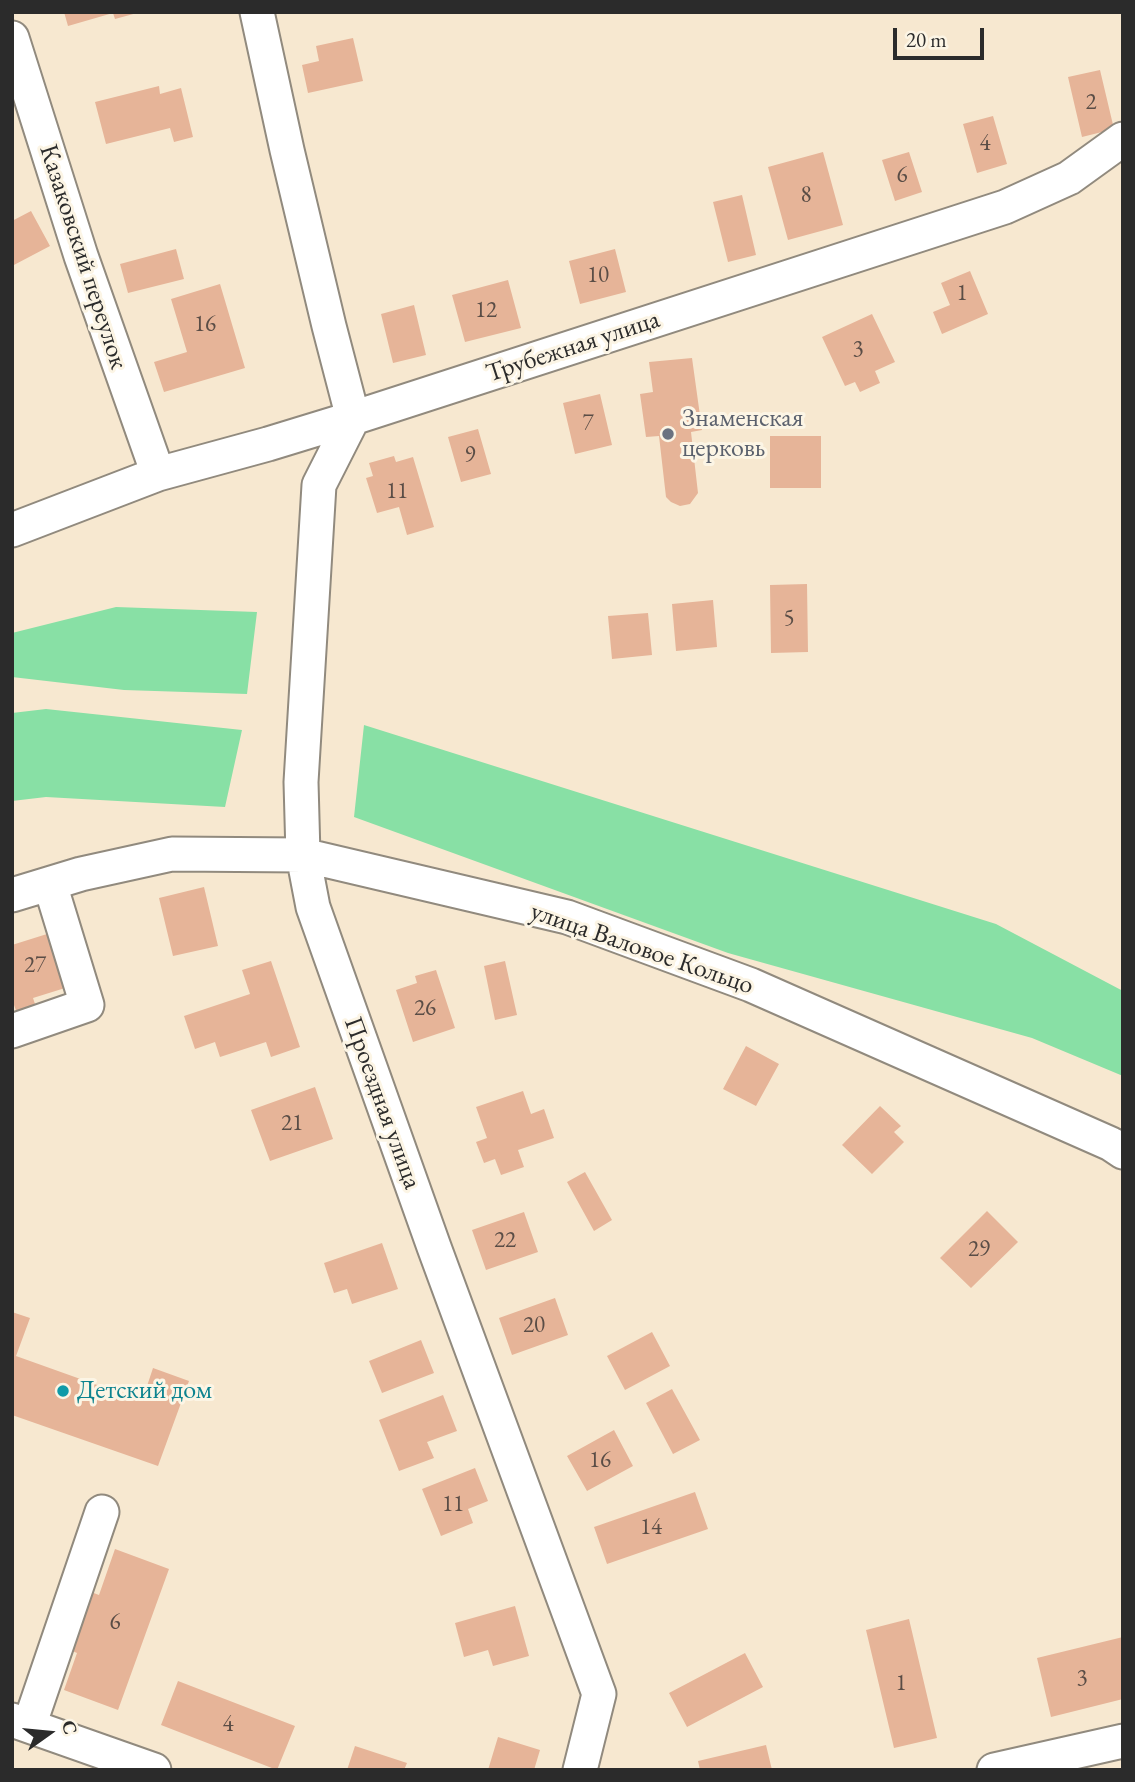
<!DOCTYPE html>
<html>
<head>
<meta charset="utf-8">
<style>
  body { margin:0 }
  #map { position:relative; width:1135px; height:1782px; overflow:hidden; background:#f7e8d0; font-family:"EB Garamond",serif }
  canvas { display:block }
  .frame { position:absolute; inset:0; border:14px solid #2b2b2b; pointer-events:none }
  .north { position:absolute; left:14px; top:1698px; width:70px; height:70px; -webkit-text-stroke:5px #fcf5e5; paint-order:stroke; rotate:75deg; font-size:19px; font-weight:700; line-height:28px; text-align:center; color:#2b2b2b }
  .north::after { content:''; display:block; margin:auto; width:24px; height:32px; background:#2b2b2b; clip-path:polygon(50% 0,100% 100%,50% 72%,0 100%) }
  .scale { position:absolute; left:893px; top:28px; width:91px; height:32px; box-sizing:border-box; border:4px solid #2b2b2b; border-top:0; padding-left:9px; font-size:21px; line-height:24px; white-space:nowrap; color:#2b2b2b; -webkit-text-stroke:5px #fcf5e5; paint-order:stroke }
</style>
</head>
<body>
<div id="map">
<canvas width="1135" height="1782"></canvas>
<div class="frame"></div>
<div class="north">С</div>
<div class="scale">20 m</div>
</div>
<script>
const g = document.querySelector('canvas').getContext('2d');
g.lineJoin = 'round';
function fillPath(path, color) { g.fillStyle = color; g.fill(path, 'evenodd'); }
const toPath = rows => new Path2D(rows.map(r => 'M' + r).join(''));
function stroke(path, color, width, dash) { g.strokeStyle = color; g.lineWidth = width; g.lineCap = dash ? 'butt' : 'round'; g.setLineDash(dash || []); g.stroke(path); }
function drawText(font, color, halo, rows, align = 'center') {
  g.font = font + ' "EB Garamond",serif'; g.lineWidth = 6; g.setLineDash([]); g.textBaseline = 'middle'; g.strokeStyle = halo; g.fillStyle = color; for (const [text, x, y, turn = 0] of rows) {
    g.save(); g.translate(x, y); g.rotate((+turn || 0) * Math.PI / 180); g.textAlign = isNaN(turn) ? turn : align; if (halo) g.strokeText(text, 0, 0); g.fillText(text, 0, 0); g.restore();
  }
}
fillPath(toPath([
  [116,607,257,612,247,694,124,690,12,677,12,633],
  [46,709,242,730,225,807,46,797,12,801,12,713],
  [364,725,996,924,1123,991,1123,1076,1032,1038,728,953,354,817]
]), '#88e0a5');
fillPath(toPath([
  [64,12,137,12,137,13,115,19,113,13,68,26],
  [353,38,363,81,308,93,302,65,319,61,316,46],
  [1100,70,1114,129,1082,137,1068,77],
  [159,86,160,94,181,88,193,137,174,142,170,128,106,144,95,102],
  [993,116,1007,164,977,173,963,124],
  [823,152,843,225,788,240,768,167],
  [909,152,922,192,895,201,882,160],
  [742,195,756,255,728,262,713,202],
  [31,211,50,246,12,266,12,221],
  [176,249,184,279,128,293,120,264],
  [615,249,626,292,580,304,569,261],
  [970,271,988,314,942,334,933,312,950,305,941,283],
  [508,280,521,328,465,342,452,295],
  [220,284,245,368,164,392,154,362,187,352,171,299],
  [414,305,426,355,393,363,381,314],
  [872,314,895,362,875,371,880,383,860,392,855,382,845,386,822,337],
  [692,358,702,430,691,432,698,493,690,504,680,506,671,502,666,497,659,436,646,437,640,394,653,392,649,362],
  [600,394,612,445,575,454,563,403],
  [478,429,491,474,461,482,448,437],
  [770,436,821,436,821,488,770,488],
  [394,456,396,462,413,457,434,527,407,535,399,507,377,513,366,478,373,476,369,463],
  [807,584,808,652,771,653,770,585],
  [713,600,717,647,676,651,672,604],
  [648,613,652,655,612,659,608,616],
  [204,887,218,946,173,956,159,898],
  [47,934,65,988,33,998,37,1010,18,1016,14,1005,12,1006,12,945],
  [271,961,300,1047,271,1057,266,1042,220,1057,215,1042,195,1049,184,1016,250,994,242,970],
  [505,961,517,1015,495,1020,484,966],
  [436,970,455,1028,413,1042,396,990,417,983,415,976],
  [746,1046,779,1064,756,1106,723,1089],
  [315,1087,333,1139,270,1161,251,1110],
  [523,1091,531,1114,544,1109,554,1138,518,1150,524,1167,501,1175,495,1159,484,1163,476,1142,487,1138,476,1107],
  [880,1106,901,1126,894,1132,904,1142,872,1174,842,1145],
  [585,1172,612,1220,594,1231,567,1182],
  [987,1211,1018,1242,971,1288,940,1258],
  [524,1212,538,1252,486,1270,472,1230],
  [382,1243,398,1289,352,1304,347,1289,334,1293,324,1263],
  [555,1298,568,1335,512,1355,499,1318],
  [12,1312,30,1318,16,1356,142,1401,153,1368,189,1381,158,1466,12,1415],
  [652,1332,670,1366,625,1390,607,1356],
  [421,1340,434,1373,382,1393,369,1361],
  [672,1389,700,1440,673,1454,646,1403],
  [443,1395,457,1431,427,1442,434,1458,399,1471,379,1420],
  [614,1430,633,1466,587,1491,567,1456],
  [475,1468,488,1501,468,1509,473,1523,441,1536,422,1489],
  [695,1492,708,1529,607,1564,594,1527],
  [115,1549,169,1569,118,1710,64,1690,77,1653,70,1650,91,1592,99,1595],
  [515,1606,529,1656,493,1666,488,1650,464,1657,455,1623],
  [909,1619,937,1738,894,1748,866,1630],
  [1123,1637,1123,1699,1051,1717,1037,1658],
  [745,1653,763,1687,687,1727,669,1693],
  [178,1681,295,1726,277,1770,161,1725],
  [498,1737,540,1750,534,1770,488,1770],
  [766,1745,772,1770,700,1770,698,1761],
  [355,1746,407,1763,404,1770,347,1770]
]), '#e6b498');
const minor = toPath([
  [257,12,287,150,329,326,353,418,319,485,301,782,303,855,313,907,434,1247,599,1694,580,1770],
  [12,38,81,256,158,474],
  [12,530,158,474,268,444,353,418,1005,207,1069,178,1123,139],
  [12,895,81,874,172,854,303,855,567,917,751,985,1111,1144,1123,1152],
  [12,1031,87,1005,50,884],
  [12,1720,154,1770],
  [29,1726,102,1512],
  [994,1770,1123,1741]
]);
stroke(minor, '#918a7e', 37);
stroke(minor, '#fff', 33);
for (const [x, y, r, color] of [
  [668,434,7,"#6b7280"],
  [63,1391,7,"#0f9aa8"]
]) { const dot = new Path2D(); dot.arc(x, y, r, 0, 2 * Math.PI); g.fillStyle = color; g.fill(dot); stroke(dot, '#fcf5e5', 2.5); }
drawText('23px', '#5a4d46', null, [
  ["2",1091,103],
  ["4",985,144],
  ["6",902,176],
  ["8",806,196],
  ["10",598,276],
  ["1",962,294],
  ["12",486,311],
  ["16",205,325],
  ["3",858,350],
  ["7",588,424],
  ["9",470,456],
  ["11",397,492],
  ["5",789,619],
  ["27",35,966],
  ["26",425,1009],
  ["21",292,1124],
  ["22",505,1241],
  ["29",979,1250],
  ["20",534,1326],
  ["16",600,1461],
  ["11",453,1505],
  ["14",651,1528],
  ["6",115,1623],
  ["3",1082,1679],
  ["1",901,1684],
  ["4",228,1725]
]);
drawText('26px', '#2b2b2b', '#fcf5e5', [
  ["Казаковский переулок",83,257,72],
  ["Трубежная улица",573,347,-18],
  ["улица Валовое Кольцо",642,949,19],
  ["Проездная улица",382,1103,70]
]);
drawText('26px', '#5b616d', '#fcf5e5', [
  ["Знаменская",682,419],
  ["церковь",682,449]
], 'left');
drawText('26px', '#0d838f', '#fcf5e5', [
  ["Детский дом",77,1391]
], 'left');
</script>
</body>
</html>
